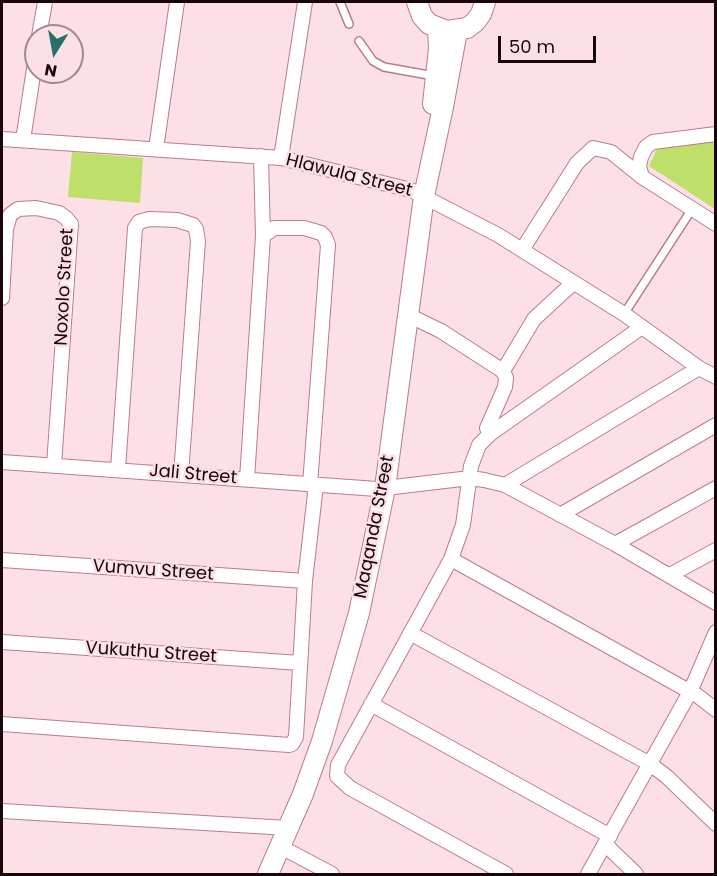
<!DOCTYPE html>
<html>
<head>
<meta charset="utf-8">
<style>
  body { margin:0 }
  #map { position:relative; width:717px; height:876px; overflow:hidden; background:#fddfe6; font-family:Poppins,sans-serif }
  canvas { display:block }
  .frame { position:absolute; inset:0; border:3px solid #1a050b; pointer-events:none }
  .north { position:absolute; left:24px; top:24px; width:60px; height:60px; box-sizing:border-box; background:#fddfe6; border:2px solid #a2888e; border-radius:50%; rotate:191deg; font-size:16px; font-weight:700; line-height:24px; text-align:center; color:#1a050b }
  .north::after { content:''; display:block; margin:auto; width:21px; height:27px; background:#297067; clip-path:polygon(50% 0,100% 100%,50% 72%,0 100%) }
  .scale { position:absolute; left:498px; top:36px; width:98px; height:27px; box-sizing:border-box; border:3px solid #1a050b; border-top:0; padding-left:8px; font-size:18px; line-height:21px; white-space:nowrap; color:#1a050b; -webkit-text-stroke:4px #fddfe6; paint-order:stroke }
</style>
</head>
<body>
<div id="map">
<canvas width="717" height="876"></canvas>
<div class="frame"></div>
<div class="north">N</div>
<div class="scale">50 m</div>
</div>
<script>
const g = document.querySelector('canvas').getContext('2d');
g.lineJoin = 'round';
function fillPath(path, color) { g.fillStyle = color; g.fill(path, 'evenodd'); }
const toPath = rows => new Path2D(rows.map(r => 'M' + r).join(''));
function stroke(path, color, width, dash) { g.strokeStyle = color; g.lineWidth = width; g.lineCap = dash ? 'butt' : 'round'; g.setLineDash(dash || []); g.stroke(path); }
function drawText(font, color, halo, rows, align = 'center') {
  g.font = font + ' Poppins,sans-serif'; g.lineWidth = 5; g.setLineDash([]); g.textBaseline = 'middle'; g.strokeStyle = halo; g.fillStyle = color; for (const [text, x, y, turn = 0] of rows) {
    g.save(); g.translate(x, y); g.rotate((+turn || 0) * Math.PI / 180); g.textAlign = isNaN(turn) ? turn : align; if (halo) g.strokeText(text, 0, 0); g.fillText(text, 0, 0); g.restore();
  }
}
fillPath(toPath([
  [715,139,715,209,649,166,658,147],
  [72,152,143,158,140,203,68,197]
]), '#bedf69');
const lane = toPath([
  [340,2,349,24],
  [359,41,373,61,384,67,434,76],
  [624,314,692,209]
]);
const street = toPath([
  [39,36,45,2],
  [2,139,281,158,411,190,498,235,624,314,699,368,716,377],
  [23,140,36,56],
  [156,149,177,2],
  [281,158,305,2],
  [642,177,639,166,641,157,646,147,653,142,716,134],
  [263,236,274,228,304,228,321,233,325,237,328,245,310,485],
  [522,250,577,163,593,148,611,152,642,177,716,224],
  [2,298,6,229,10,215,18,209,36,208,59,213,66,218,71,224,54,465],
  [408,315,441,331,503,371,506,378,505,387,487,428,490,434],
  [503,371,534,319,573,283],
  [2,462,377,489,470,478,484,480,505,485,615,544,716,603],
  [118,469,135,228,139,222,149,219,177,220,193,225,196,229,198,241,181,475],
  [247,479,263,236,261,156],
  [505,485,699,368],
  [560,515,716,425],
  [615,544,716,488],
  [451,559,698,696,716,710],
  [2,560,305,581],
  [670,575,716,550],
  [410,633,650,764,666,776,716,824],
  [2,642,300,663],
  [371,704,610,836],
  [2,724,289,745,292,744,296,737,305,581,316,485],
  [2,811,288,828],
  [605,844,636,874],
  [281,847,332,874],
  [506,874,350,788,337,776,338,765,451,559,463,525,471,466,479,445,490,434,642,327],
  [588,874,690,692,716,632]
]);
const secondary = toPath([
  [417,2,422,16,429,24,447,31,467,28,475,22,481,14,485,2],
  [433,104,439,48,438,29],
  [268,874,303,794,322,741,359,613,385,488,424,196,443,107,457,31]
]);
stroke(lane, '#bc7b8c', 10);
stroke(street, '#bc7b8c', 16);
stroke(secondary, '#bc7b8c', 22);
stroke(lane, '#fff', 7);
stroke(street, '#fff', 14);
stroke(secondary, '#fff', 20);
drawText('18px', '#1a050b', '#fddfe6', [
  ["Hlawula Street",349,176,14],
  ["Noxolo Street",65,287,-87],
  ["Jali Street",193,475,5],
  ["Maqanda Street",375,527,-79],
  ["Vumvu Street",153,571,4],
  ["Vukuthu Street",151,653,4]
]);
</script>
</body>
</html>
